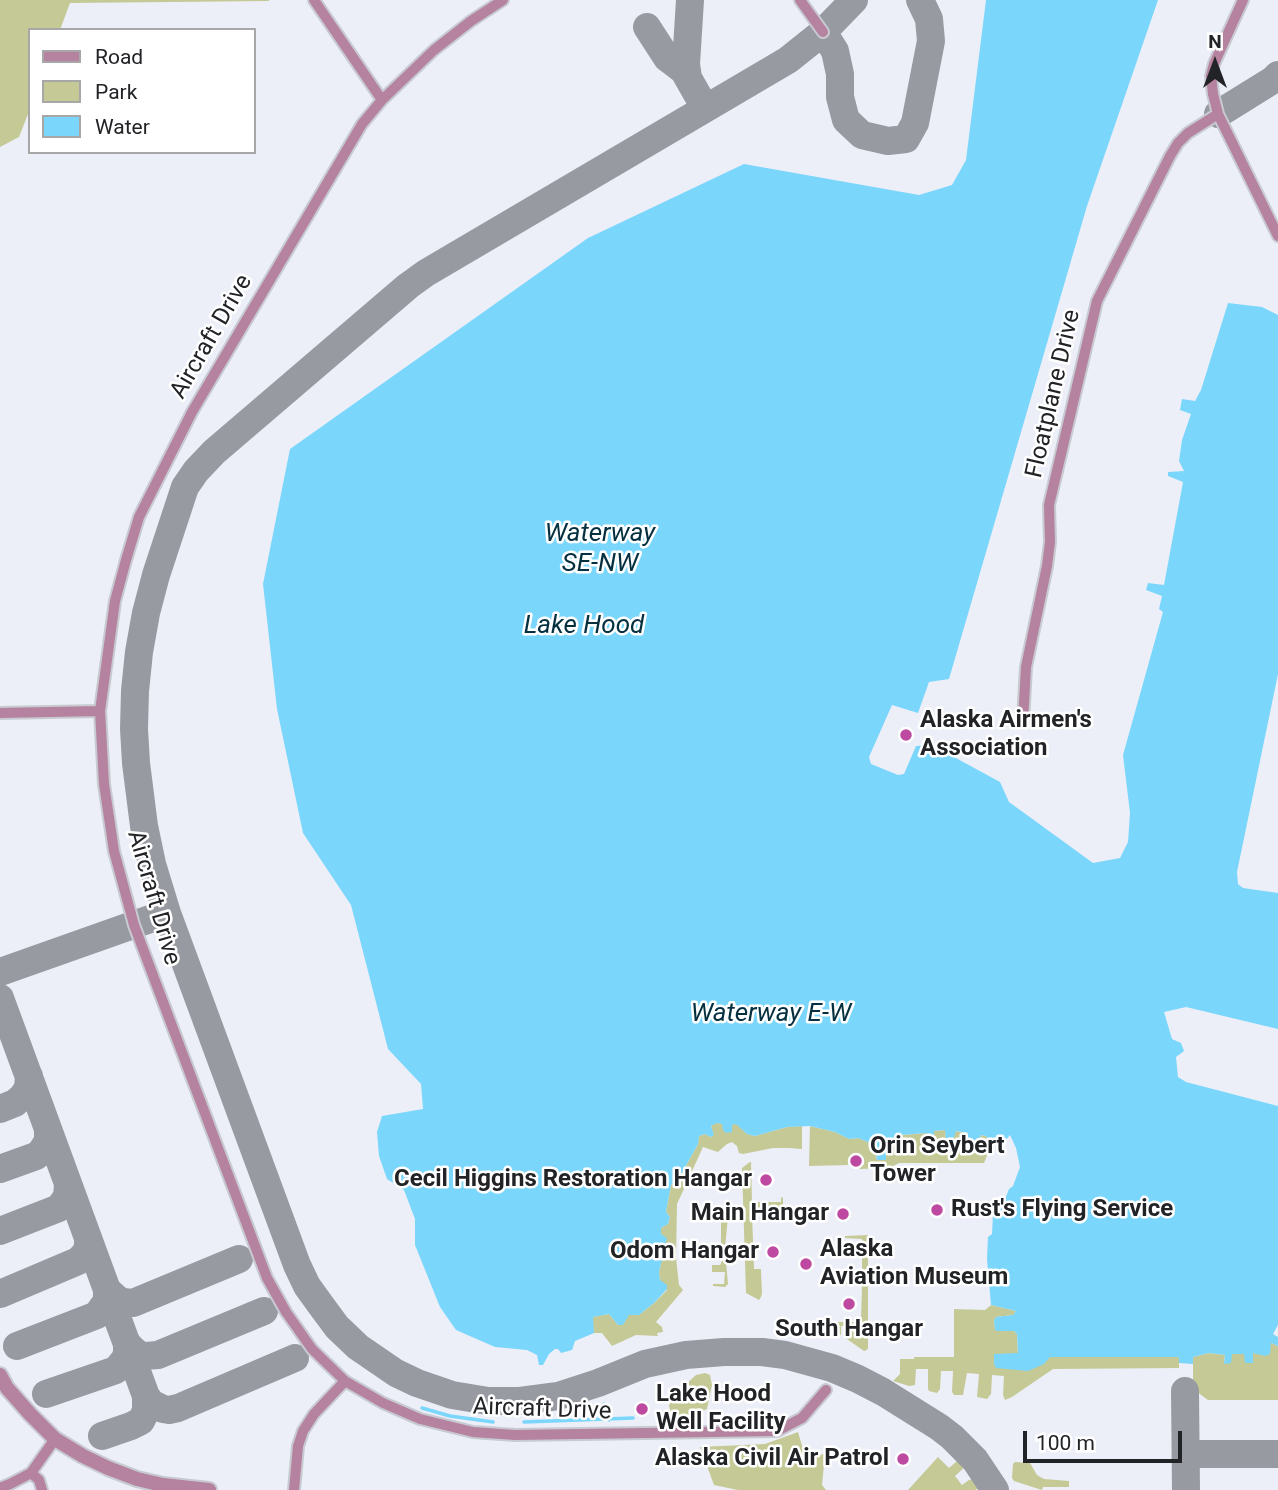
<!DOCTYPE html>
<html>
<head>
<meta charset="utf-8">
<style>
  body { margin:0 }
  #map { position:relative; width:1278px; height:1490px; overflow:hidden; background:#eceff8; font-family:Roboto,sans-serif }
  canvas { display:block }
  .legend { position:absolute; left:28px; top:28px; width:228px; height:126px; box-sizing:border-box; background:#fff; border:2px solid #a7a7a8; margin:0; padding:9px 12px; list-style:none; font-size:21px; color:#222326 }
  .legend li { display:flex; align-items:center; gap:14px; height:35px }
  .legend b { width:35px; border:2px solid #a7a7a8 }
  .north { position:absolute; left:1180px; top:28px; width:70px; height:70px; -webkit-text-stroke:5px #fff; paint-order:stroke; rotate:0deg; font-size:19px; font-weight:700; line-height:28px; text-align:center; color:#222326 }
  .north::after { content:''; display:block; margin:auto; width:24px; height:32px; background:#222326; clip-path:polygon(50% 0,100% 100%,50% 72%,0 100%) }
  .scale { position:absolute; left:1023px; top:1431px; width:159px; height:32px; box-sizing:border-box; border:4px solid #222326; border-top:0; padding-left:9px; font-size:21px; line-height:24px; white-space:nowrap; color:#222326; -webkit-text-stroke:5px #fff; paint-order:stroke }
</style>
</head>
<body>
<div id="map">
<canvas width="1278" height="1490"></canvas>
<ul class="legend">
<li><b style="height:9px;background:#b5829f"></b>Road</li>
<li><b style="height:19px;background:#c5c995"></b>Park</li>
<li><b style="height:19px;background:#7bd6fc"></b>Water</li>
</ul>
<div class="north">N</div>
<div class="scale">100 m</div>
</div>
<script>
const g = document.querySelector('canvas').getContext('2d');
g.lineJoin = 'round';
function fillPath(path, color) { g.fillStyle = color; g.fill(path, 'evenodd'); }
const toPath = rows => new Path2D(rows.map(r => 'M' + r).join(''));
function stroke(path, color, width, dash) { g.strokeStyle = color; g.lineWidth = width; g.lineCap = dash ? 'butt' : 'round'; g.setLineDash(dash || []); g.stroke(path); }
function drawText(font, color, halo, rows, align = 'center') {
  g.font = font + ' Roboto,sans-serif'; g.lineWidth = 5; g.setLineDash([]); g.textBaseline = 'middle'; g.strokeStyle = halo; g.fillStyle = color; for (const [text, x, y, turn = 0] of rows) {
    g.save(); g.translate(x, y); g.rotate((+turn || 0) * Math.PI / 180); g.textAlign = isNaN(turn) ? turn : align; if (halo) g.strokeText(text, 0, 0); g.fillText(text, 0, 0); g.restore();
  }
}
fillPath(toPath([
  [0,0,269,0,269,1,70,3,60,30,30,30,30,109,19,137,0,147],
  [717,1123,732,1125,736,1123,747,1134,755,1136,787,1127,802,1126,802,1149,789,1148,773,1148,743,1154,739,1153,737,1146,732,1142,727,1144,718,1152,703,1147,677,1204,676,1258,679,1285,683,1290,656,1322,662,1327,663,1332,657,1333,658,1336,636,1335,612,1346,602,1333,594,1333,592,1317,609,1314,618,1325,629,1315,639,1315,654,1303,667,1290,660,1281,659,1272,666,1239,661,1234,661,1228,668,1224,670,1217,666,1212,671,1185,678,1180,698,1144,699,1136,705,1134,711,1137,713,1135,711,1125],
  [810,1126,835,1132,849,1139,858,1138,873,1144,877,1160,886,1144,901,1135,927,1133,931,1150,941,1149,941,1142,934,1139,934,1131,945,1130,946,1139,953,1140,955,1131,986,1136,991,1145,984,1163,899,1163,889,1168,859,1169,864,1164,864,1159,859,1154,854,1154,849,1159,848,1165,809,1166],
  [750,1162,751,1162,752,1202,781,1202,781,1197,783,1198,783,1213,752,1214,754,1269,761,1269,761,1272,762,1293,761,1297,759,1300,746,1293,742,1168],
  [721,1213,727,1215,728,1217,725,1248,721,1250],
  [868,1235,868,1348,867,1350,864,1351,844,1337,844,1326,841,1326,841,1335,836,1332,836,1322,861,1322,862,1285,845,1284,845,1277,862,1276,862,1239,845,1238,845,1236],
  [722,1261,726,1262,728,1284,725,1287,713,1286,713,1284,724,1284,725,1272,712,1272,712,1265,720,1265],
  [991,1305,1016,1311,1013,1315,996,1317,994,1321,995,1329,1014,1331,1017,1334,1018,1354,1050,1357,1179,1357,1179,1368,1053,1369,1012,1397,1005,1400,1003,1395,1004,1376,992,1375,991,1394,987,1399,977,1397,979,1374,967,1373,963,1395,954,1395,952,1392,953,1371,941,1371,940,1389,937,1393,929,1391,928,1389,928,1369,916,1369,915,1385,909,1386,893,1381,900,1374,900,1359,914,1359,914,1357,954,1357,954,1309,985,1310],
  [1271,1343,1278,1346,1278,1400,1208,1400,1193,1389,1193,1357,1209,1353,1225,1355,1224,1363,1230,1363,1231,1354,1244,1354,1252,1363,1252,1353],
  [705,1373,710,1375,712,1385,707,1409,698,1413,678,1418,671,1413,669,1406,673,1396,696,1375],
  [798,1432,805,1456,825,1454,822,1485,826,1490,738,1490,714,1485,700,1447,765,1444],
  [938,1457,949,1468,957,1461,962,1460,965,1463,965,1467,955,1476,962,1485,969,1480,976,1478,980,1485,979,1488,975,1490,908,1490],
  [1015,1462,1030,1463,1037,1475,1044,1479,1069,1481,1069,1487,1043,1487,1042,1490,1014,1481,1012,1478,1013,1464]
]), '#c5c995');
fillPath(toPath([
  [986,0,1158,0,1087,206,949,679,929,682,918,713,892,705,869,757,871,764,898,775,904,774,916,746,932,745,1000,782,1009,802,1093,863,1120,858,1128,842,1130,813,1123,755,1163,612,1159,609,1162,596,1146,590,1148,583,1164,585,1183,482,1168,476,1168,472,1184,471,1179,461,1182,440,1191,414,1180,410,1182,399,1195,401,1201,390,1228,303,1262,307,1278,315,1278,674,1237,872,1238,884,1243,888,1278,893,1278,1029,1186,1007,1164,1012,1172,1039,1181,1043,1184,1051,1176,1057,1178,1077,1186,1082,1278,1106,1278,1325,1273,1334,1278,1337,1278,1346,1271,1343,1270,1354,1265,1356,1253,1353,1253,1363,1245,1363,1244,1354,1232,1354,1231,1363,1224,1364,1225,1355,1209,1353,1193,1357,1193,1364,1179,1363,1179,1357,1050,1357,1044,1364,1028,1371,996,1368,994,1364,994,1354,1018,1353,1017,1334,1014,1331,996,1331,995,1329,994,1321,996,1317,1013,1315,1016,1311,991,1305,987,1259,988,1237,992,1234,993,1214,1000,1212,1009,1189,1013,1186,1020,1167,1016,1148,1010,1135,1001,1146,991,1145,986,1136,981,1135,979,1141,975,1145,970,1144,967,1139,968,1133,956,1131,953,1140,950,1141,946,1140,945,1130,934,1131,934,1139,928,1140,927,1133,901,1135,886,1144,886,1160,877,1160,875,1148,873,1144,858,1138,849,1139,835,1132,810,1126,787,1127,755,1136,747,1134,736,1124,732,1125,732,1132,726,1133,723,1130,722,1124,717,1123,711,1126,714,1135,711,1137,705,1134,699,1136,698,1144,678,1180,671,1185,666,1212,670,1217,668,1224,661,1228,661,1234,667,1238,659,1272,660,1280,667,1285,667,1289,654,1303,639,1315,629,1315,623,1325,618,1325,609,1314,593,1317,594,1333,575,1341,572,1350,561,1353,558,1349,555,1349,549,1354,543,1365,539,1365,537,1355,527,1350,495,1347,456,1330,440,1307,415,1245,415,1219,404,1190,387,1179,379,1156,377,1132,382,1116,423,1109,421,1084,388,1049,351,905,303,833,277,709,263,584,290,449,588,238,744,164,919,195,952,185,966,160]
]), '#7bd6fc');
stroke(toPath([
  [604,1404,609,1413,609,1420],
  [422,1408,450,1416,493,1422],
  [524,1422,633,1418]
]), '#7bd6fc', 3.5);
stroke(toPath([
  [854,0,823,32,788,60,426,273,408,286,214,452,196,471,185,487,156,575,146,613,139,652,135,691,134,729,136,763,144,826,152,864,167,913,297,1265,307,1286,320,1304,337,1327,358,1347,396,1373,417,1383,452,1395,488,1401,520,1401,558,1396,598,1383,645,1364,686,1355,724,1352,762,1352,785,1355,832,1368,858,1379,883,1392,939,1427,952,1437,975,1460,995,1490],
  [647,27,667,58,684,71,705,108],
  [823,32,835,51,840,74,840,97,846,120,862,135,888,141,906,139,915,123,931,41,929,19,920,0],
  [688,78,686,64,690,0],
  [1218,114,1273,80,1278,75],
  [0,972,167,913],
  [0,998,146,1396,146,1411,141,1421,131,1426,102,1436],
  [0,1109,15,1103,23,1096,28,1088,29,1076],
  [0,1169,36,1156,41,1152,48,1141,48,1130],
  [0,1231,59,1208,67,1197,68,1184],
  [107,1290,117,1299,123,1302,133,1303,239,1259],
  [0,1294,78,1261,84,1255,88,1248,88,1238],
  [127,1343,130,1347,139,1355,145,1356,158,1355,264,1311],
  [17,1346,97,1315,107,1301,107,1290],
  [1185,1391,1186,1490],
  [46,1394,116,1370,125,1359,127,1353,127,1343],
  [146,1396,151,1403,163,1409,169,1410,178,1408,295,1358],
  [1186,1462,1193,1455,1197,1454,1278,1454]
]), '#989aa1', 28);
const minor = toPath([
  [314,0,382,100],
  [503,0,471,21,434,50,382,100,362,124,192,412,139,517,126,560,115,601,100,711,104,784,114,851,134,925,267,1278,286,1312,312,1349,345,1381,383,1403,420,1419,473,1432,515,1435,777,1431,802,1418,826,1390],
  [800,0,823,32],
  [1243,0,1214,64,1211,76,1213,94,1218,114,1278,236],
  [0,713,100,711],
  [1023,721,1026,667,1047,566,1050,542,1049,505,1097,301,1170,156,1178,143,1188,133,1218,114],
  [31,1473,39,1480,42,1490],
  [0,1488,10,1484,31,1473,55,1439],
  [294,1490,298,1446,303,1431,314,1414,345,1381]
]);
const tertiary = toPath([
  [0,1375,7,1388,30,1414,55,1439,83,1456,108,1468,137,1479,163,1485,209,1490]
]);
stroke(minor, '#c8cad2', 14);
stroke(tertiary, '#c8cad2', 18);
stroke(minor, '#b5829f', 10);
stroke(tertiary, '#b5829f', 14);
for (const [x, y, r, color] of [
  [906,735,7,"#be49a0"],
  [856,1161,7,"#be49a0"],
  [766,1180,7,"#be49a0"],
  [937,1210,7,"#be49a0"],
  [843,1214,7,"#be49a0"],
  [773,1252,7,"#be49a0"],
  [806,1264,7,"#be49a0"],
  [849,1304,7,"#be49a0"],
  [642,1409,7,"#be49a0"],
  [903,1459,7,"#be49a0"]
]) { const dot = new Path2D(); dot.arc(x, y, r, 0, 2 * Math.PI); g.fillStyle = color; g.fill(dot); stroke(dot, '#fff', 2.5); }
drawText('24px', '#222326', '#fff', [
  ["Aircraft Drive",212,337,-60],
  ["Floatplane Drive",1054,394,-77],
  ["Aircraft Drive",153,898,74],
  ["Aircraft Drive",542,1410,2]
]);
drawText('bold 24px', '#222326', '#fff', [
  ["Alaska Airmen's",920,721],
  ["Association",920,749],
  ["Orin Seybert",870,1147],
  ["Tower",870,1175],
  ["Cecil Higgins Restoration Hangar",752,1180,"right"],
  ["Rust's Flying Service",951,1210],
  ["Main Hangar",829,1214,"right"],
  ["Alaska",820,1250],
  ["Aviation Museum",820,1278],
  ["Odom Hangar",759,1252,"right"],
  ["South Hangar",849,1330,"center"],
  ["Lake Hood",656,1395],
  ["Well Facility",656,1423],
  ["Alaska Civil Air Patrol",889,1459,"right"]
], 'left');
drawText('italic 26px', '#043040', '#fff', [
  ["Waterway",600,534],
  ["SE-NW",600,564],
  ["Lake Hood",584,626],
  ["Waterway E-W",771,1014]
]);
</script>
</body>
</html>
